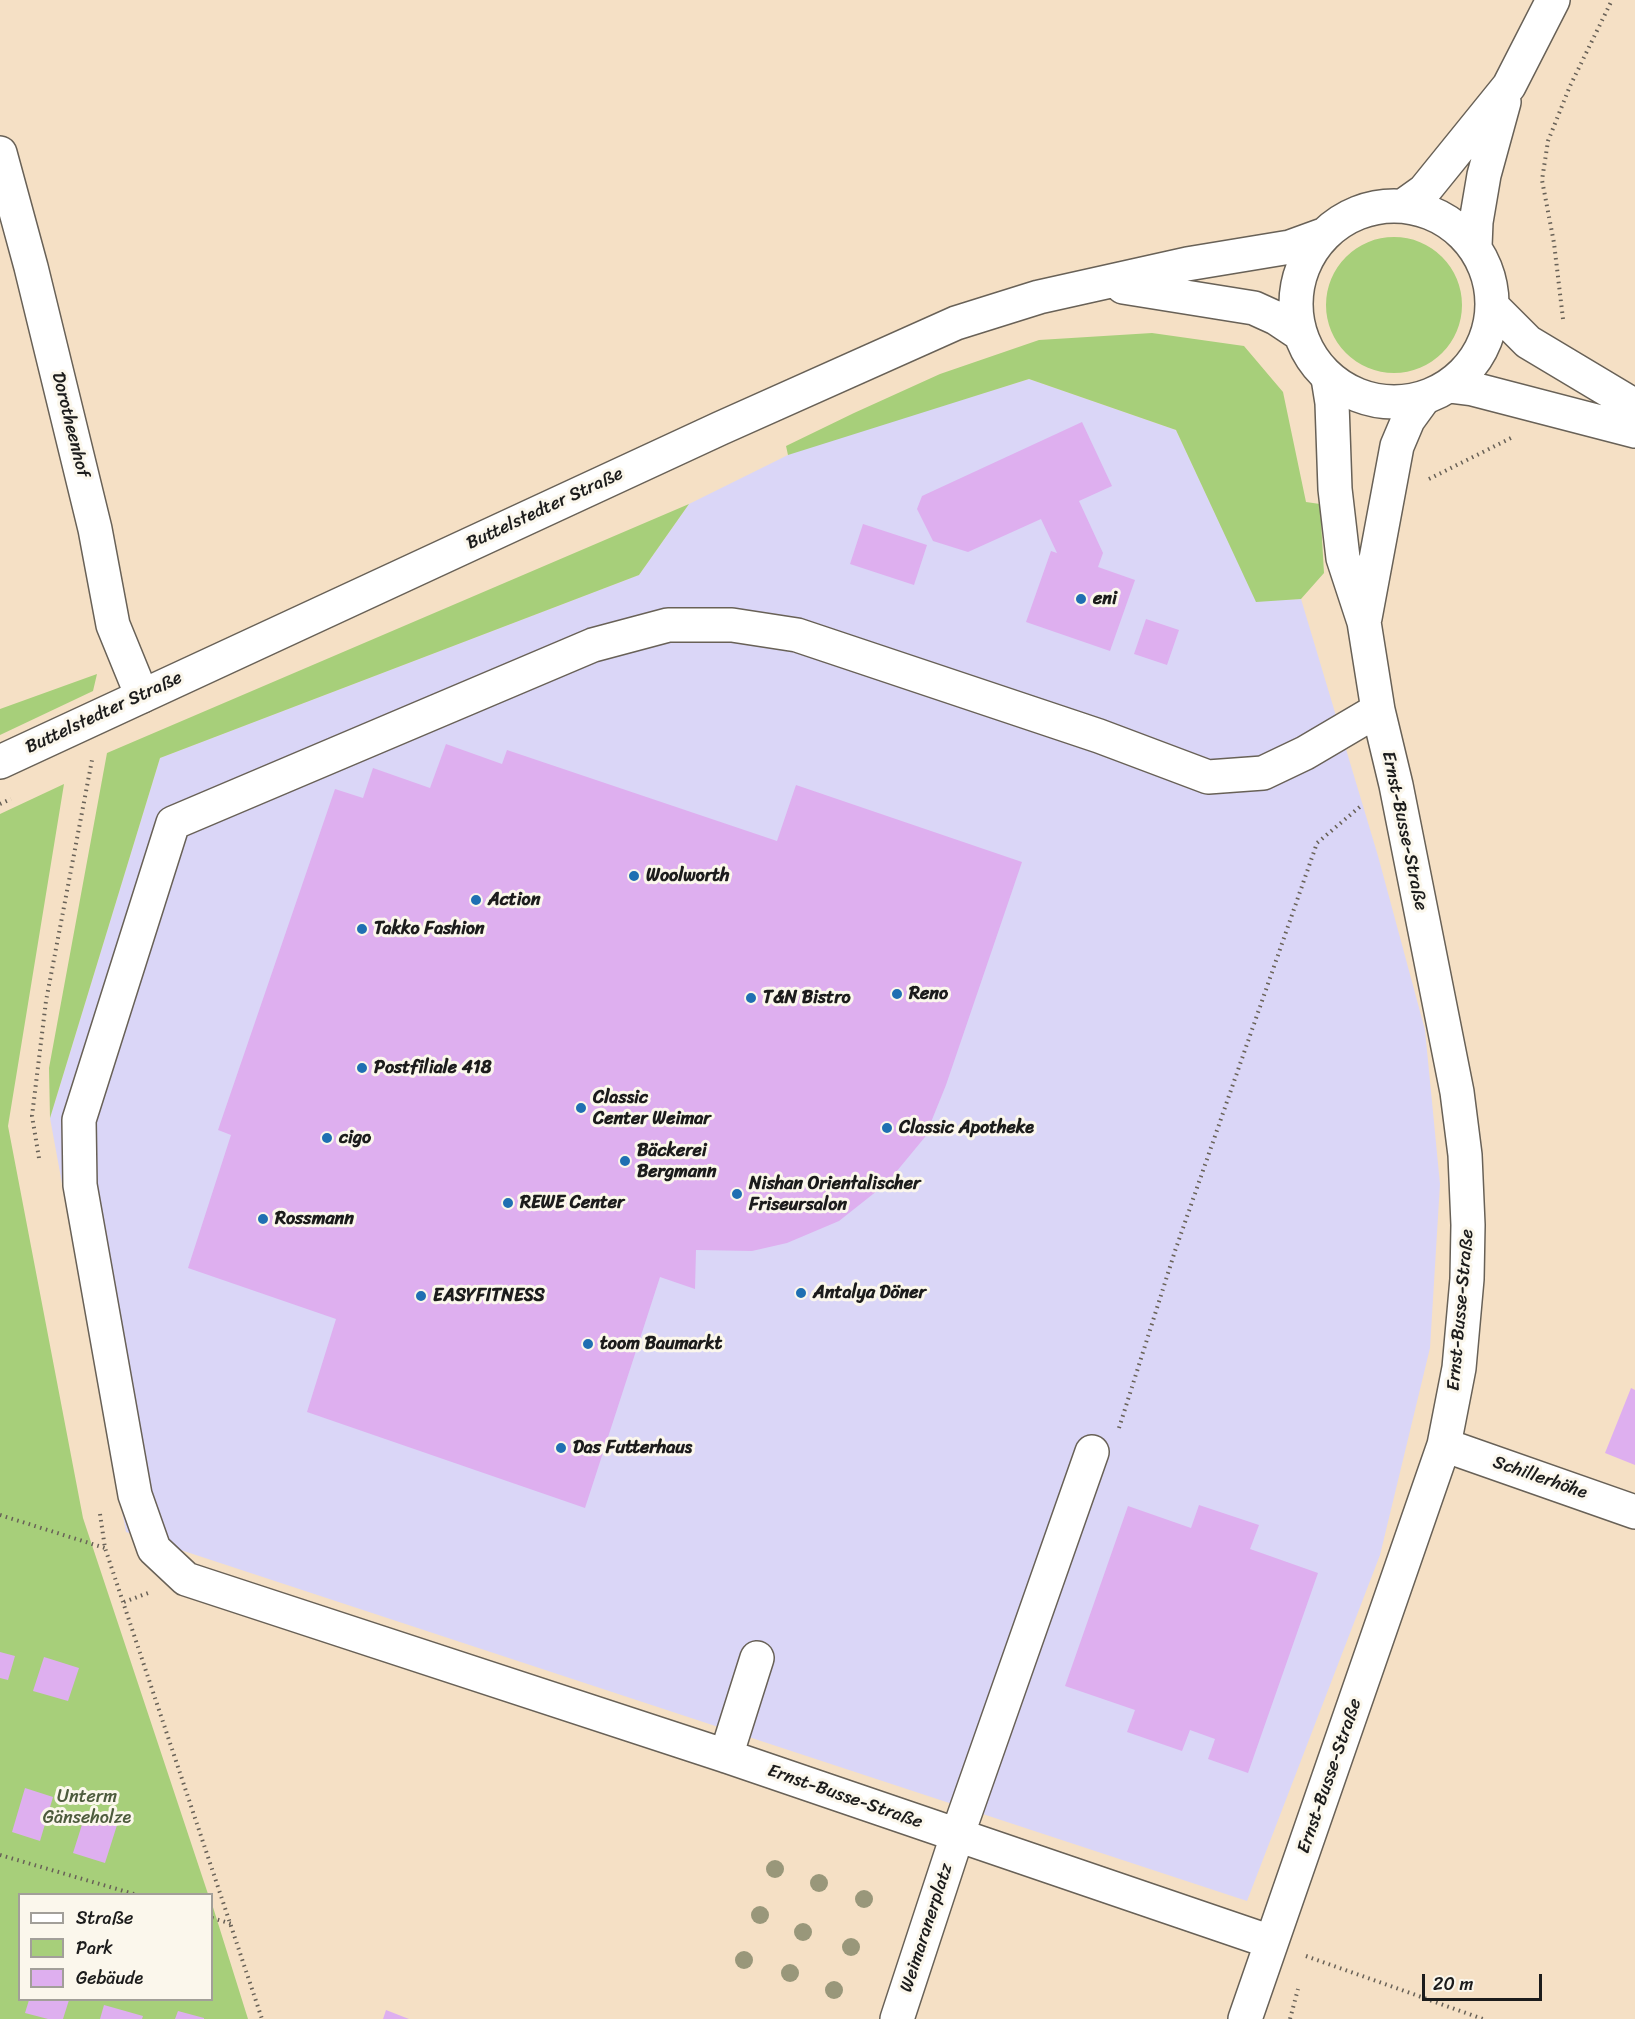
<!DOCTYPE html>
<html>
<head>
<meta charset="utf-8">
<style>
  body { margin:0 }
  #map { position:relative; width:1635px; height:2019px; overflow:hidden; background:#f5e0c5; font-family:Sriracha,sans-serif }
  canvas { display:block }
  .legend { position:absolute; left:18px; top:1893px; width:195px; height:108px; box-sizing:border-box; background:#fbf7ec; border:2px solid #a29f99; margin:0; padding:8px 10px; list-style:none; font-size:18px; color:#1c1c1c }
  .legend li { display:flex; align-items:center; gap:12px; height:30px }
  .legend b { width:30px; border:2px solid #a29f99 }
  .scale { position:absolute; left:1422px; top:1974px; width:120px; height:27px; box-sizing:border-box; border:3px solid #1c1c1c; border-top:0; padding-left:8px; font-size:18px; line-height:21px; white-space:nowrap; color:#1c1c1c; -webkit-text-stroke:4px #fbf7ec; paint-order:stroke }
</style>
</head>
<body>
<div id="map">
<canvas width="1635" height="2019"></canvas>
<ul class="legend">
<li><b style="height:8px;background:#fff"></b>Straße</li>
<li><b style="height:16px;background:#a7cf7a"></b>Park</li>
<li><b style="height:16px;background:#deafef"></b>Gebäude</li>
</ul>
<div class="scale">20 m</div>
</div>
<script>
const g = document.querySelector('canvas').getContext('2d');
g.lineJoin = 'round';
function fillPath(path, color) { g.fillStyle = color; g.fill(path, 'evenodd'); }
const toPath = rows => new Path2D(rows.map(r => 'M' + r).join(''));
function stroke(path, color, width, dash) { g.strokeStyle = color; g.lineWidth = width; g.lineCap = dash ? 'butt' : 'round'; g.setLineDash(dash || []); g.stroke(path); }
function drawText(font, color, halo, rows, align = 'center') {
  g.font = font + ' Sriracha,sans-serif'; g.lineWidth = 6; g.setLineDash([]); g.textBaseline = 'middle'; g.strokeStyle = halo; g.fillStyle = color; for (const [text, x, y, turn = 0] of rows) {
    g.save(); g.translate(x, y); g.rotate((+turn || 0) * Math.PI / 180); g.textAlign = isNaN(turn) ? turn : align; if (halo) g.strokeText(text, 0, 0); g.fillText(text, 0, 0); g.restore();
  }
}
fillPath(toPath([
  [1029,379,1176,430,1256,601,1301,599,1378,856,1425,1030,1440,1184,1430,1348,1380,1555,1247,1901,126,1532,50,1118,160,758,639,575,689,504,796,451]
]), '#dad6f7');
fillPath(toPath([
  '1326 305a68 68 0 1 1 136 0a68 68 0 1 1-136 0Z',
  [1152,333,1244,346,1283,392,1306,502,1320,504,1324,573,1301,599,1256,602,1176,430,1029,379,788,455,786,446,854,413,940,374,1039,340],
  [689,504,639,575,160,758,50,1118,49,1068,107,753],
  [97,674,93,691,0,735,0,709],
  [64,784,8,1126,83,1518,208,1894,20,1894,20,2000,212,2000,212,1904,248,2019,0,2019,0,814]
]), '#a7cf7a');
fillPath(toPath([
  [1082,422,1112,486,1079,501,1103,553,1098,567,1135,580,1110,651,1026,622,1051,551,1057,553,1041,519,968,552,933,541,917,509,922,496],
  [863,524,927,545,914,585,850,564],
  [1146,619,1179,630,1167,665,1134,654],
  [446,744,502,764,507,750,777,841,796,785,1022,862,946,1085,925,1137,887,1183,839,1221,787,1243,752,1251,696,1250,695,1289,660,1277,585,1508,307,1412,336,1319,188,1268,231,1135,218,1130,335,789,363,798,373,768,430,788],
  [1631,1388,1635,1390,1635,1465,1605,1453],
  [1199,1505,1259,1525,1250,1549,1318,1573,1248,1773,1208,1759,1215,1739,1190,1730,1182,1751,1127,1732,1135,1710,1065,1686,1128,1506,1191,1528],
  [0,1652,15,1656,8,1680,0,1678],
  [44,1657,79,1668,68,1701,33,1691],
  [25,1788,53,1797,40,1841,12,1832],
  [86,1812,118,1822,105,1863,73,1853],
  [29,2000,69,2000,63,2019,48,2019,25,2013],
  [104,2005,143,2016,142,2019,100,2019],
  [386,2010,409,2019,383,2019],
  [178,2011,204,2018,204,2019,175,2019]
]), '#deafef');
const minor = toPath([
  [0,153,31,267,95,529,113,625,142,696],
  [1365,618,1397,446,1408,420,1424,398],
  [1444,1445,1635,1512],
  [726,1756,757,1658],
  [1271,1942,726,1756,186,1579,154,1549,135,1495,80,1185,79,1120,173,823,593,645,668,625,732,625,797,635,1099,736,1208,777,1263,773,1305,753,1378,710],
  [897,2019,957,1836,1092,1452],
  [1245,2019,1444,1445,1459,1368,1467,1279,1468,1225,1465,1155,1457,1092,1396,785,1378,710,1364,622,1343,558,1335,489,1332,403,1328,378]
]);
const major = toPath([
  '1296 304a98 98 0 1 1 196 0a98 98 0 1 1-196 0Z',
  [1403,206,1424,191,1509,86,1553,0],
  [1475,246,1476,222,1484,175,1504,102],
  [1123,287,1254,308,1276,318,1300,334],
  [1493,307,1528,342,1635,406],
  [1449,386,1473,389,1635,431],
  [0,762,721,428,956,323,1039,297,1187,264,1290,247,1323,235]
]);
stroke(minor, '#686157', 36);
stroke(major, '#686157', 36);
stroke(toPath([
  [1563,319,1554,243,1542,180,1548,141,1570,86,1612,0],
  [1429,479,1511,438],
  [0,804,11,799],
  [39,1158,32,1116,46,1001,92,760],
  [1119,1428,1175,1251,1317,843,1362,805],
  [100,1514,105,1548,262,2019],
  [0,1515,105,1548],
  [124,1602,148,1593],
  [0,1855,134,1894],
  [212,1918,232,1924],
  [1306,1956,1483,2019],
  [1290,2019,1298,1989]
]), '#686157', 4, [1.5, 4.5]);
stroke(minor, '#fff', 33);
stroke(major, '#fff', 33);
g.fillStyle = '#99977a';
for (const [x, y] of [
  [775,1869],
  [819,1883],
  [864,1899],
  [760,1915],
  [803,1932],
  [851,1947],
  [744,1960],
  [790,1973],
  [834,1990]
]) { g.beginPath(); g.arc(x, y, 9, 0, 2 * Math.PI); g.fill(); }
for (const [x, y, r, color] of [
  [1081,599,6,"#1f6fb2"],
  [634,876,6,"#1f6fb2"],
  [476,900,6,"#1f6fb2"],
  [362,929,6,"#1f6fb2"],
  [897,994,6,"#1f6fb2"],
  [751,998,6,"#1f6fb2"],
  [362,1068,6,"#1f6fb2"],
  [581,1108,6,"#1f6fb2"],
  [887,1128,6,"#1f6fb2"],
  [327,1138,6,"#1f6fb2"],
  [625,1161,6,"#1f6fb2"],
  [737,1194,6,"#1f6fb2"],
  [508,1203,6,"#1f6fb2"],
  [263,1219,6,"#1f6fb2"],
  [801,1293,6,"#1f6fb2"],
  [421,1296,6,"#1f6fb2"],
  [588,1344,6,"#1f6fb2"],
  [561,1448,6,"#1f6fb2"]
]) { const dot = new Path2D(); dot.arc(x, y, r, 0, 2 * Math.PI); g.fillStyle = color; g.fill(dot); stroke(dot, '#fbf7ec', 2); }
drawText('18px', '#1c1c1c', '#fbf7ec', [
  ["Dorotheenhof",70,425,76],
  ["Buttelstedter Straße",545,509,-25],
  ["Buttelstedter Straße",104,713,-25],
  ["Ernst-Busse-Straße",1404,831,78],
  ["Ernst-Busse-Straße",1461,1310,-85],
  ["Schillerhöhe",1540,1478,19],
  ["Ernst-Busse-Straße",1330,1776,-71],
  ["Ernst-Busse-Straße",845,1797,19],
  ["Weimaranerplatz",927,1928,-72]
]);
drawText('bold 18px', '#1c1c1c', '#fbf7ec', [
  ["eni",1093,599],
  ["Woolworth",646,876],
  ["Action",488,900],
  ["Takko Fashion",374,929],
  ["Reno",909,994],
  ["T&N Bistro",763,998],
  ["Postfiliale 418",374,1068],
  ["Classic",593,1098],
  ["Center Weimar",593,1119],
  ["Classic Apotheke",899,1128],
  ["cigo",339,1138],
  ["Bäckerei",637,1151],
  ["Bergmann",637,1172],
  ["Nishan Orientalischer",749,1184],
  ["Friseursalon",749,1205],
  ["REWE Center",520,1203],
  ["Rossmann",275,1219],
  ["Antalya Döner",813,1293],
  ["EASYFITNESS",433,1296],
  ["toom Baumarkt",600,1344],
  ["Das Futterhaus",573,1448]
], 'left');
drawText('18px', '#4d5b3d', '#fbf7ec', [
  ["Unterm",87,1797],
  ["Gänseholze",87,1818]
]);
</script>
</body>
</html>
